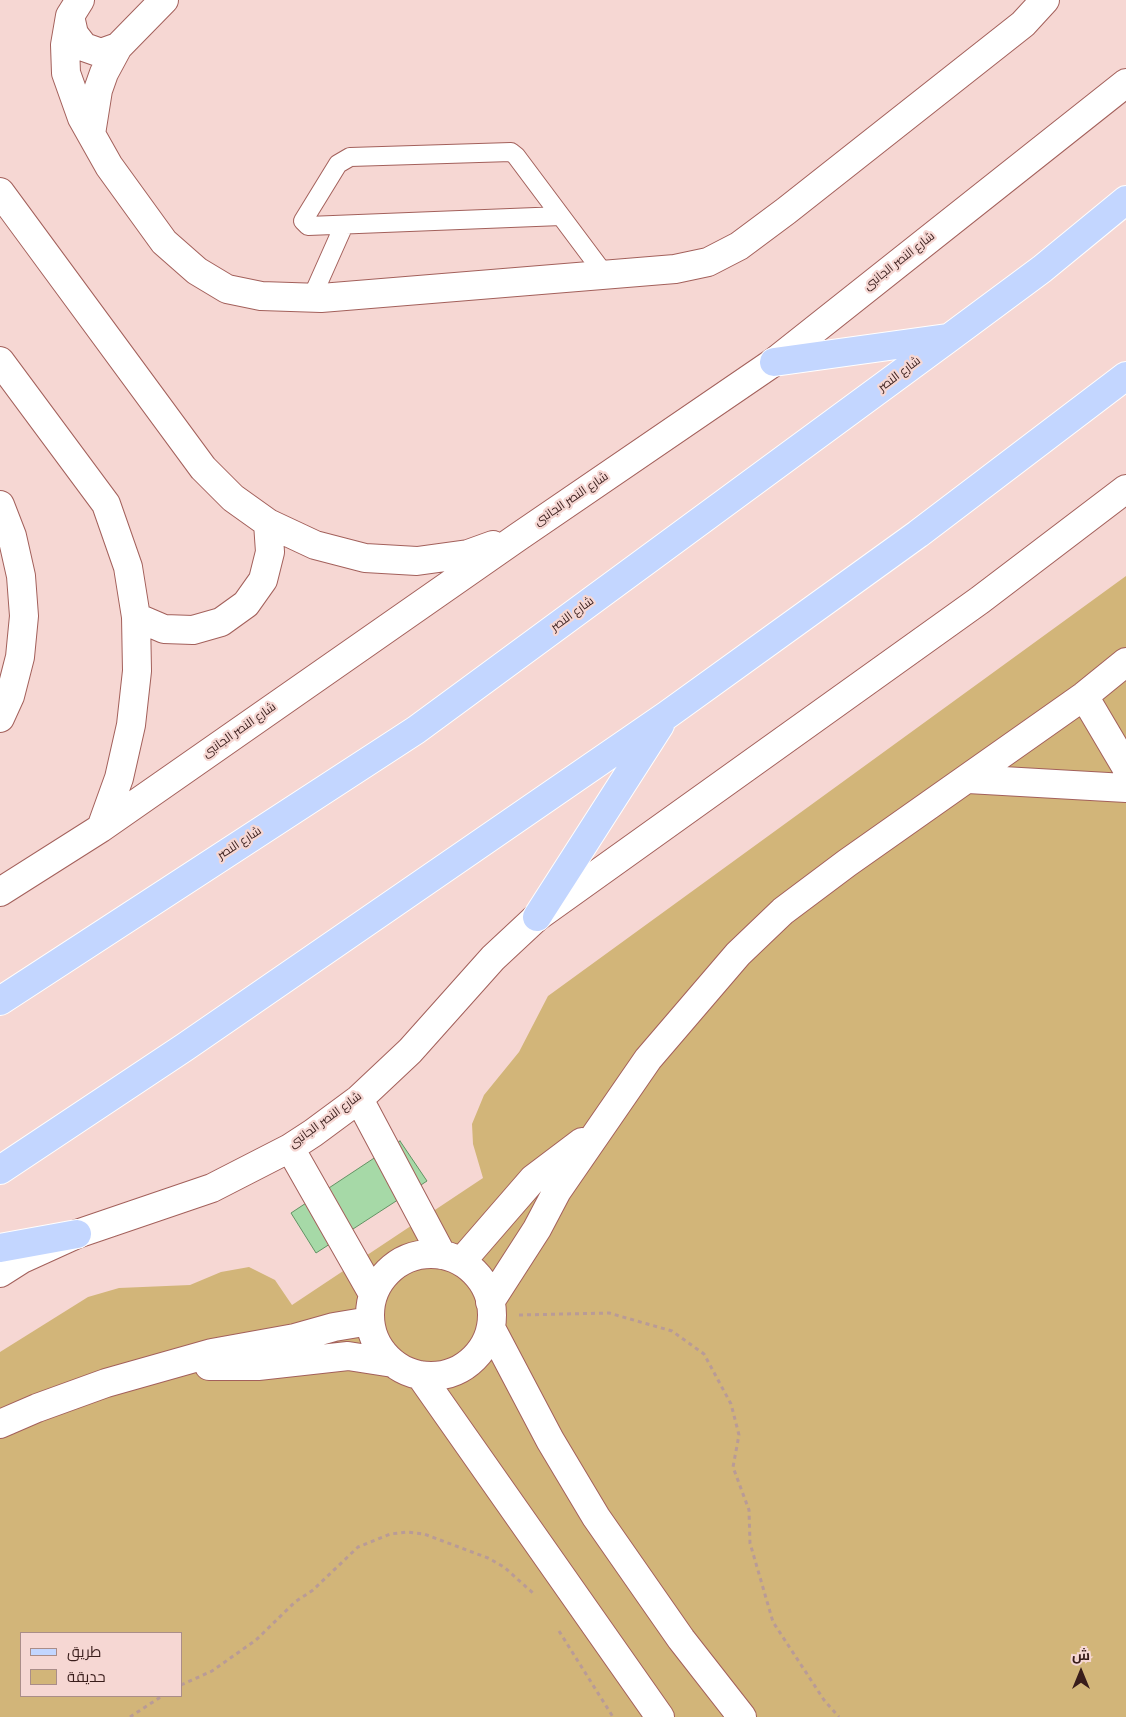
<!DOCTYPE html>
<html>
<head>
<meta charset="utf-8">
<style>
  body { margin:0 }
  #map { position:relative; width:1126px; height:1717px; overflow:hidden; background:#f6d7d3; font-family:Overpass,Cairo,sans-serif }
  canvas { display:block }
  .legend { position:absolute; left:20px; top:1632px; width:162px; height:65px; box-sizing:border-box; background:#f6d7d3; border:1px solid #aa8d89; margin:0; padding:6px 9px; list-style:none; font-size:15px; color:#391d1b }
  .legend li { display:flex; align-items:center; gap:10px; height:25px }
  .legend b { width:25px; border:1px solid #aa8d89 }
  .north { position:absolute; left:1056px; top:1647px; width:50px; height:50px; -webkit-text-stroke:4px #f6d7d3; paint-order:stroke; rotate:0deg; font-size:14px; font-weight:700; line-height:20px; text-align:center; color:#391d1b }
  .north::after { content:''; display:block; margin:auto; width:18px; height:22px; background:#391d1b; clip-path:polygon(50% 0,100% 100%,50% 72%,0 100%) }
</style>
</head>
<body>
<div id="map">
<canvas width="1126" height="1717"></canvas>
<ul class="legend">
<li><b style="height:6px;background:#c3d6ff"></b>طريق</li>
<li><b style="height:14px;background:#d2b579"></b>حديقة</li>
</ul>
<div class="north">ش</div>
</div>
<script>
const g = document.querySelector('canvas').getContext('2d');
g.lineJoin = 'round';
function fillPath(path, color) { g.fillStyle = color; g.fill(path, 'evenodd'); }
const toPath = rows => new Path2D(rows.map(r => 'M' + r).join(''));
function stroke(path, color, width, dash) { g.strokeStyle = color; g.lineWidth = width; g.lineCap = dash ? 'butt' : 'round'; g.setLineDash(dash || []); g.stroke(path); }
function drawText(font, color, halo, rows, align = 'center') {
  g.font = font + ' Overpass,Cairo,sans-serif'; g.lineWidth = 4.5; g.setLineDash([]); g.textBaseline = 'middle'; g.strokeStyle = halo; g.fillStyle = color; for (const [text, x, y, turn = 0] of rows) {
    g.save(); g.translate(x, y); g.rotate((+turn || 0) * Math.PI / 180); g.textAlign = isNaN(turn) ? turn : align; if (halo) g.strokeText(text, 0, 0); g.fillText(text, 0, 0); g.restore();
  }
}
fillPath(toPath([
  [1126,576,1126,1717,0,1717,0,1352,88,1297,119,1288,190,1285,221,1272,249,1267,275,1280,292,1305,483,1178,473,1144,472,1124,484,1095,519,1052,548,996],
  [21,1633,181,1633,181,1696,21,1696]
]), '#d2b579');
const building = toPath([
  [400,1141,427,1181,316,1253,291,1213,400,1141]
]);
fillPath(building, '#a6d9a7');
stroke(building, '#629263', 1);
const service = toPath([
  [561,216,308,226,303,221,338,164,350,157,511,152,516,156,605,275],
  [312,297,344,225]
]);
const minor = toPath([
  [80,0,70,16,65,45,66,73,82,118,109,166,164,242,197,271,227,289,261,296,321,298,675,269,708,262,739,246,786,211,1023,24,1045,0],
  [70,16,74,34,84,47,101,53,118,47],
  [91,134,98,90,104,73,118,47,164,0],
  [0,192,203,468,233,498,268,523,315,545,365,558,417,561,468,554,493,545],
  [0,361,106,504,128,567,136,617,137,671,131,725,119,778,101,828],
  [0,505,12,536,21,576,24,616,20,657,10,696,0,718],
  [136,617,164,629,193,630,221,622,246,604,263,580,270,552,268,523],
  [1084,696,1126,767],
  [968,779,1126,788],
  [0,892,101,828,518,537,774,362,1126,83],
  [359,1099,442,1255],
  [290,1148,373,1294],
  '370 1315a61 61 0 1 1 122 0a61 61 0 1 1-122 0Z',
  [461,1262,533,1179,582,1142],
  [0,1273,22,1259,77,1234,212,1188,290,1148,313,1133,359,1099,410,1051,493,958,537,917,980,600,1126,489],
  [490,1302,537,1229,557,1191,648,1059,738,954,783,911,847,863,1084,696,1126,662],
  [491,1328,550,1440,596,1517,681,1639,742,1717],
  [209,1366,258,1366,348,1356,393,1363],
  [420,1375,660,1717],
  [0,1424,37,1408,106,1383,212,1353,295,1338,334,1327,370,1321]
]);
const primary = toPath([
  [774,362,947,338],
  [537,917,660,725],
  [0,1001,416,730,949,338,1042,269,1126,200],
  [0,1170,185,1047,667,715,918,534,1126,376],
  [0,1248,77,1234]
]);
stroke(service, '#a3605b', 20);
stroke(minor, '#a3605b', 30);
stroke(primary, '#fff', 30);
stroke(toPath([
  [519,1315,609,1313,672,1331,704,1354,731,1404,739,1435,733,1467,749,1510,750,1543,773,1622,824,1700,839,1717],
  [559,1631,613,1717],
  [181,1685,212,1671,256,1640,295,1602,313,1590,358,1547,390,1534,407,1532,424,1534,488,1558,504,1567,533,1593],
  [130,1717,162,1696]
]), '#b99b97', 3, [4, 4]);
stroke(service, '#fff', 18);
stroke(minor, '#fff', 28);
stroke(primary, '#c3d6ff', 28);
drawText('12px', '#391d1b', '#f6d7d3', [
  ["شارع النصر الجانبى",900,262,-38],
  ["شارع النصر",900,375,-37],
  ["شارع النصر الجانبى",572,500,-34],
  ["شارع النصر",573,615,-36],
  ["شارع النصر الجانبى",240,731,-35],
  ["شارع النصر",240,844,-33],
  ["شارع النصر الجانبى",326,1121,-36]
]);
</script>
</body>
</html>
